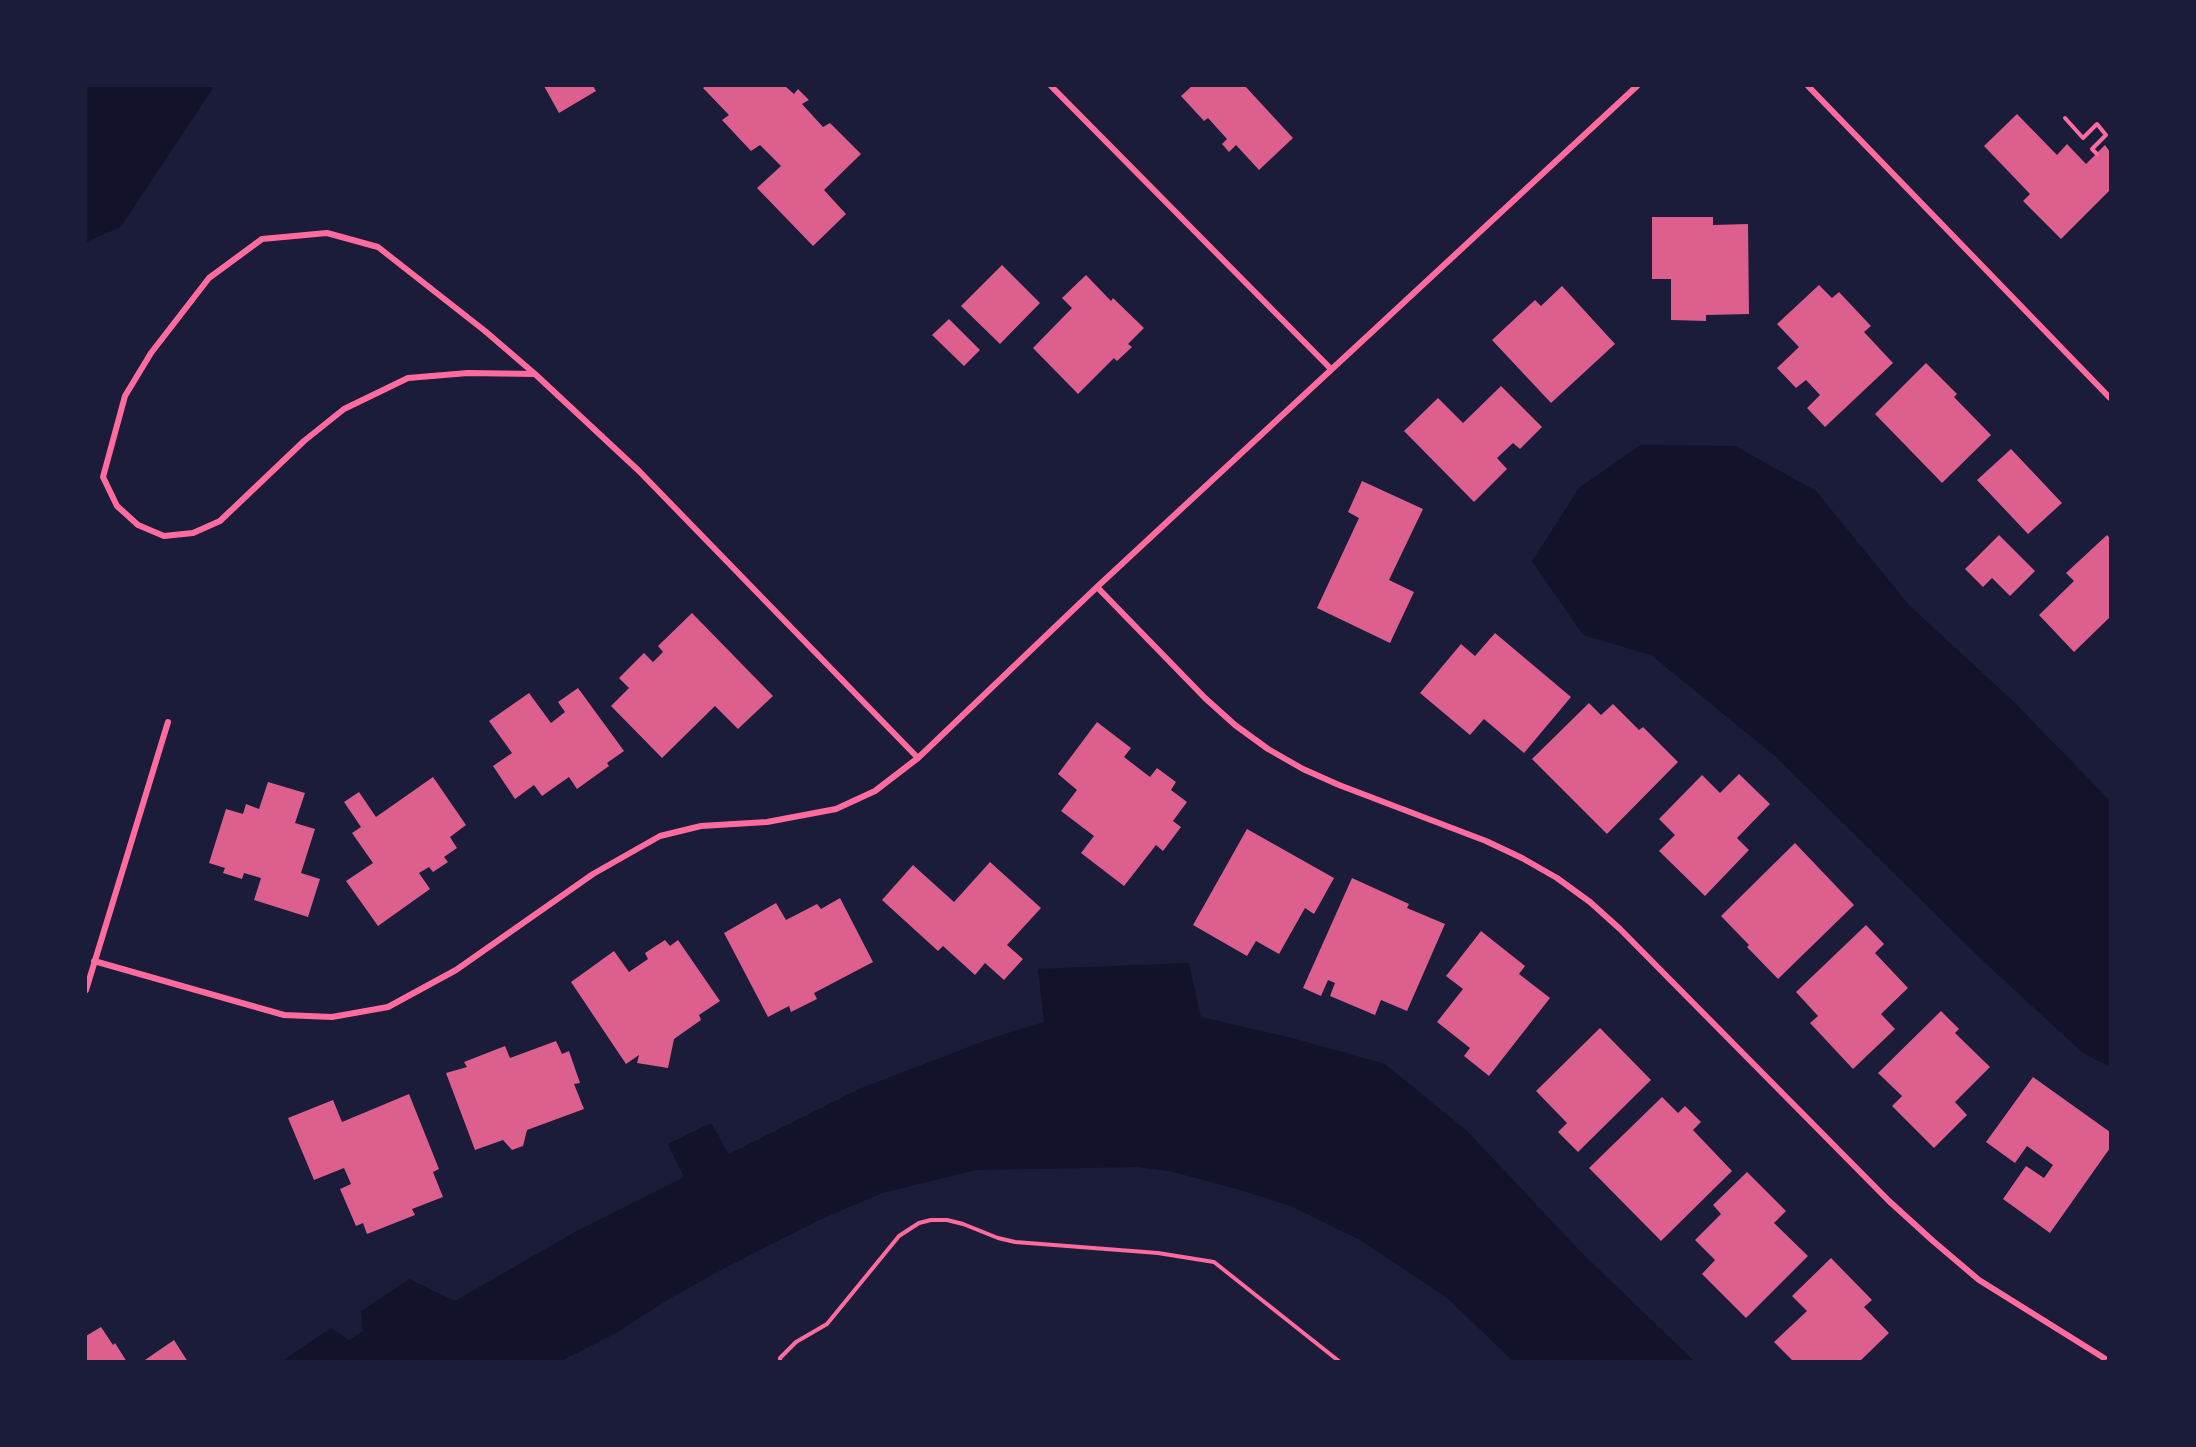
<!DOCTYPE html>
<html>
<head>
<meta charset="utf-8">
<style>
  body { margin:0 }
  #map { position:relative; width:2196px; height:1447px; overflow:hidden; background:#1b1b3a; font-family:Signika,sans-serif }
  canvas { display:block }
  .frame { position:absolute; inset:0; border:87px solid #1b1b3a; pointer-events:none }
</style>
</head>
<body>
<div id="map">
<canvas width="2196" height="1447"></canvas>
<div class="frame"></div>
</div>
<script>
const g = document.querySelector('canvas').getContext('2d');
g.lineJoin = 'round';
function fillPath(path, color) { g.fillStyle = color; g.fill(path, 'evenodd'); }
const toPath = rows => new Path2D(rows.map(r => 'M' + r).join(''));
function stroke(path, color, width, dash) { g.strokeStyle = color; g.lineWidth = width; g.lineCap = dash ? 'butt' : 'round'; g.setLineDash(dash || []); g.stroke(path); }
fillPath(toPath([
  [86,86,214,86,121,227,86,242],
  [1641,445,1735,446,1816,491,1909,605,2014,702,2110,801,2110,1067,2083,1053,1981,959,1775,756,1651,655,1583,635,1532,561,1580,487],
  [1189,963,1201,1017,1292,1038,1385,1064,1467,1131,1581,1252,1694,1361,1513,1361,1446,1297,1360,1240,1293,1207,1241,1190,1169,1171,1137,1167,976,1170,882,1193,817,1221,721,1270,667,1300,618,1332,561,1361,282,1361,331,1328,349,1340,363,1331,361,1311,409,1279,455,1301,575,1232,684,1177,668,1144,711,1123,729,1154,859,1089,992,1038,1044,1022,1038,969]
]), '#12122b');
fillPath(toPath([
  [544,86,593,86,596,91,559,113],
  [706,86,785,86,794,94,798,89,809,100,802,104,823,127,830,123,861,154,824,190,846,214,813,246,757,188,781,166,760,145,751,151,722,120,729,115,703,88],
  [1192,86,1245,86,1293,138,1259,170,1236,145,1229,152,1222,144,1227,139,1208,118,1204,121,1181,96],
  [2017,114,2057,155,2067,144,2086,164,2105,145,2110,152,2110,190,2061,239,2023,201,2030,194,1984,146],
  [1652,217,1713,217,1713,225,1748,224,1749,314,1706,315,1706,321,1671,320,1671,279,1652,279],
  [1002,265,1040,303,1000,344,961,306],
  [1086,275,1111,301,1113,298,1144,328,1128,344,1132,347,1117,361,1114,358,1078,394,1033,348,1072,308,1062,298],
  [1819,285,1832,298,1839,292,1871,326,1864,332,1893,363,1825,427,1807,408,1820,395,1806,380,1796,388,1777,368,1799,347,1777,324],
  [1562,286,1615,344,1551,403,1492,340,1535,300,1541,306],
  [949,319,980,350,964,366,932,335],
  [1926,363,1957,394,1954,397,1991,435,1942,483,1875,414],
  [1501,386,1542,427,1520,449,1513,443,1497,458,1507,469,1474,502,1404,431,1438,398,1463,423],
  [2011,449,2062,503,2028,534,1977,480],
  [1362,481,1423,509,1389,580,1414,592,1390,643,1317,608,1359,518,1348,512],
  [1999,535,2035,571,2010,596,1992,578,1983,587,1965,569],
  [2107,535,2110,538,2110,620,2109,618,2074,652,2039,615,2074,581,2066,573],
  [692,613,773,696,738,729,715,706,662,758,611,706,629,688,619,678,644,653,653,662,663,652,658,646],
  [1495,633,1571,697,1524,753,1484,719,1470,735,1420,693,1461,644,1475,656],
  [578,688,624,751,607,763,609,766,577,789,569,777,542,796,534,785,515,799,493,766,512,753,489,721,529,693,551,723,565,712,558,702],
  [1589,703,1601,715,1613,704,1639,730,1643,727,1678,762,1607,834,1532,759],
  [1097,722,1131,748,1124,757,1150,777,1157,768,1176,782,1171,790,1187,802,1173,821,1181,827,1163,851,1156,845,1124,886,1081,853,1094,836,1061,811,1077,790,1058,774],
  [1739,774,1770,804,1737,838,1749,850,1705,896,1659,851,1675,835,1659,819,1702,775,1720,793],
  [433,777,466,825,450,837,457,848,444,857,448,862,433,872,429,867,419,873,430,889,378,926,346,881,373,863,352,833,361,827,344,802,359,792,376,817],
  [268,782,305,793,295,823,315,829,301,873,320,879,308,917,254,900,261,878,244,873,242,879,223,873,225,868,209,863,226,809,243,814,246,804,259,809],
  [1247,829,1334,878,1314,914,1305,908,1279,954,1256,941,1247,956,1193,925],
  [1795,843,1854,905,1778,979,1747,947,1749,945,1721,916],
  [990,862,1041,908,1007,945,1023,959,1004,980,985,963,975,975,943,946,938,951,882,900,913,865,954,902],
  [1352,878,1409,904,1407,908,1445,924,1407,1011,1381,1000,1375,1015,1330,996,1335,983,1328,980,1321,996,1303,988],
  [840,898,873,962,814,993,817,999,791,1012,789,1006,768,1017,724,933,776,903,786,920,817,904,821,909],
  [1866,925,1884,944,1875,953,1908,988,1881,1014,1895,1029,1853,1069,1810,1023,1818,1016,1796,992],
  [1481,931,1525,966,1519,974,1550,998,1489,1076,1464,1056,1470,1048,1437,1022,1463,989,1446,976],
  [665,940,670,946,678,940,720,1001,699,1015,701,1020,674,1039,668,1068,637,1063,639,1055,626,1064,571,982,614,951,629,972,648,959,645,953],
  [1941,1011,1959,1029,1955,1033,1990,1067,1955,1102,1967,1115,1934,1148,1892,1106,1902,1096,1878,1073],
  [1600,1028,1651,1080,1578,1152,1558,1132,1567,1123,1536,1091],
  [556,1041,562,1054,569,1051,580,1083,574,1084,584,1109,527,1130,523,1146,512,1150,503,1140,475,1150,446,1073,467,1067,464,1062,505,1046,510,1058],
  [2033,1077,2110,1132,2110,1148,2050,1233,2003,1199,2026,1166,2044,1178,2053,1165,2027,1146,2015,1163,1986,1142],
  [409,1094,439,1169,433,1172,443,1197,412,1209,415,1215,367,1234,363,1223,356,1226,340,1189,351,1184,344,1168,314,1180,288,1118,333,1100,342,1122],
  [1662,1097,1678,1113,1685,1106,1701,1122,1693,1130,1732,1171,1661,1241,1589,1168],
  [1747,1172,1786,1211,1774,1223,1808,1256,1746,1318,1702,1274,1715,1260,1695,1240,1721,1214,1713,1205],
  [1831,1258,1872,1300,1864,1307,1889,1333,1859,1362,1794,1362,1774,1342,1807,1311,1792,1296],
  [101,1327,113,1345,115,1343,127,1362,86,1362,86,1336],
  [174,1340,188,1362,142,1362]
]), '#dd5f8e');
stroke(toPath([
  [2065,118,2083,138,2097,124,2106,135,2092,149,2097,154],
  [780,1362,780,1358,796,1342,827,1324,899,1236,919,1223,931,1220,947,1220,963,1224,998,1238,1015,1242,1158,1253,1214,1262,1340,1362]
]), '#ff6b9d', 4);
stroke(toPath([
  [1051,86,1331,369],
  [1808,86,2110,398],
  [535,374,468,373,408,378,344,409,304,441,220,521,193,533,164,536,138,525,117,506,103,477,125,396,151,353,209,278,262,239,327,233,378,247,485,331,535,374,639,471,918,758],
  [1097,587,1205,698,1235,725,1268,749,1303,769,1339,785,1486,841,1522,858,1557,878,1590,902,1620,929,1889,1201,1933,1241,1979,1280,2104,1358],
  [94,961,284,1015,332,1017,388,1007,456,970,593,874,660,836,701,826,767,822,836,809,875,791,918,758,1097,587,1637,86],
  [86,990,168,722]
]), '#ff6b9d', 6);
</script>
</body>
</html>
